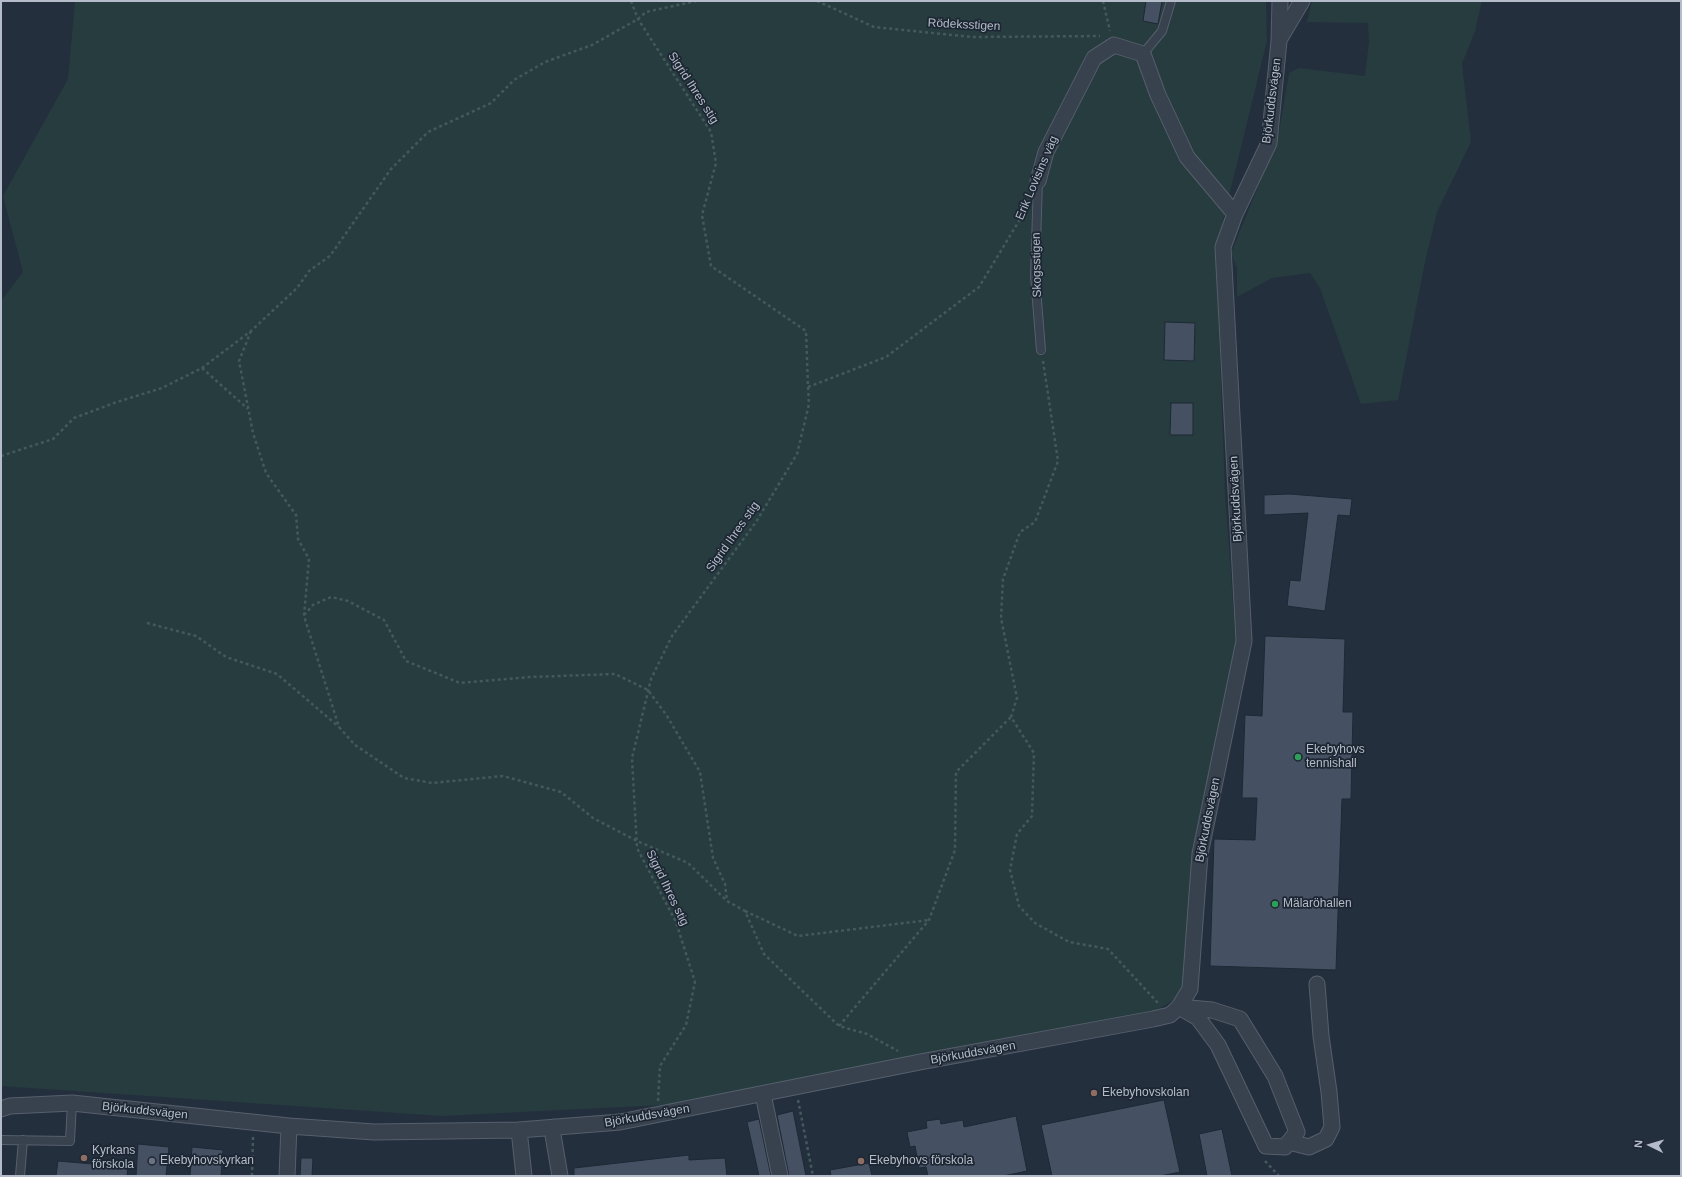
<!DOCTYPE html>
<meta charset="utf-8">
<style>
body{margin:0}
#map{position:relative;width:1682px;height:1177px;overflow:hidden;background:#242f3e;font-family:Arial,sans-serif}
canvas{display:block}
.frame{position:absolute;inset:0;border:2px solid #b4bcc9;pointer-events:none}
.north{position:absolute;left:1630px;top:1125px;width:40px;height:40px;-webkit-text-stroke:3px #1d2633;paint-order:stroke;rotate:275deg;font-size:11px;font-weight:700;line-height:16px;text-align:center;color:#b4bcc9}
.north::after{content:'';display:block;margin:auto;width:14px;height:18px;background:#b4bcc9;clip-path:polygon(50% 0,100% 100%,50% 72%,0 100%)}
</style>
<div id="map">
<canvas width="1682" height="1177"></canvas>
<div class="frame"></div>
<div class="north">N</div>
</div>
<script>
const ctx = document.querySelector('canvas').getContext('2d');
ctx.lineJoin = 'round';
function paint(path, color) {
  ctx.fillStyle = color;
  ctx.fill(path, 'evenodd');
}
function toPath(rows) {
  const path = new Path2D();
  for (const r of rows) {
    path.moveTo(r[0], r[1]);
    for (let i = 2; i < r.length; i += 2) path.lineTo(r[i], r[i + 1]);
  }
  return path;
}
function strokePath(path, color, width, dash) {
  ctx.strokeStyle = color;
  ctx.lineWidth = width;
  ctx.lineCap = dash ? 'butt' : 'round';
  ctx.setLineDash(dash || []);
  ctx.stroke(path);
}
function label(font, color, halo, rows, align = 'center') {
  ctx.font = font + ' Arial,sans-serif';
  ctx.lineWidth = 3.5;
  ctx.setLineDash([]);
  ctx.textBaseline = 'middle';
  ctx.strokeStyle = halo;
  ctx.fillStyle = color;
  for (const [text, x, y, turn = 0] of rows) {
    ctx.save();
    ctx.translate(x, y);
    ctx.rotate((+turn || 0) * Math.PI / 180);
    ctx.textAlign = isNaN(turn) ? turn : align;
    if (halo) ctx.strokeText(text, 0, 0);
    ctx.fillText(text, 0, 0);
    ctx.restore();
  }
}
const green = toPath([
 [75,1,1266,1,1267,41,1216,249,1225,493,1236,644,1191,868,1186,982,1174,1000,1153,1012,682,1104,442,1116,1,1086,1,301,23,272,3,196,68,79],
 [1312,1,1482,1,1475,31,1462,64,1471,142,1437,212,1425,262,1398,400,1361,404,1320,288,1310,273,1272,278,1237,297,1237,268,1231,253,1278,138,1289,73,1299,68,1365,76,1369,41,1368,23,1307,22]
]);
const building = toPath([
 [1146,1,1162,1,1158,24,1143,21,1146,1],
 [1165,322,1195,323,1194,361,1164,360,1165,322],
 [1171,403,1193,403,1193,435,1170,435,1171,403],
 [1289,494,1352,499,1350,516,1338,515,1325,611,1287,606,1290,580,1300,581,1308,513,1264,515,1264,495,1289,494],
 [1265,636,1345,639,1343,712,1353,712,1351,799,1342,799,1336,970,1210,966,1214,839,1255,840,1257,798,1242,798,1245,715,1262,716,1265,636],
 [1164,1100,1180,1172,1160,1176,1052,1176,1041,1125,1164,1100],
 [793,1111,806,1176,789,1176,777,1115,793,1111],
 [1016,1116,1027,1171,1003,1176,928,1176,926,1167,919,1168,915,1146,910,1147,907,1132,927,1128,926,1121,940,1119,941,1124,963,1120,964,1127,1016,1116],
 [759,1119,771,1176,759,1176,747,1122,759,1119],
 [1222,1129,1232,1176,1207,1176,1199,1134,1222,1129],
 [138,1144,169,1147,166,1176,136,1176,138,1144],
 [192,1147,223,1150,221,1176,190,1176,192,1147],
 [689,1155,689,1160,725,1158,727,1176,574,1176,574,1168,689,1155],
 [301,1158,313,1158,312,1176,300,1176,301,1158],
 [58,1161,128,1167,127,1176,56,1176,58,1161],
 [869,1163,872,1176,831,1176,830,1170,869,1163]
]);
const path = toPath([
 [631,1,638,19,711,132,716,163,702,215,711,266,806,331,808,387,809,404,797,454,756,522,672,636,651,679,632,758,637,848,676,922,695,982,686,1025,660,1066,658,1101],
 [817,1,874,27,972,37,1100,36],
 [1103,1,1110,31],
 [251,331,239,361,253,433,266,473,296,515,298,539,309,559,304,616,339,727,355,745,404,778,432,783,503,776,561,792,593,818,637,841,688,863,727,901,745,911,764,954,839,1026,867,1034,898,1051],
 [1043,361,1058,461,1035,522,1020,532,1003,579,1001,618,1017,698,1011,717,1034,753,1032,816,1017,834,1010,870,1019,906,1035,923,1069,942,1108,949,1158,1003],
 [202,368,248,409],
 [808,387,886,357,979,287,1025,211],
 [1,456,53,439,74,418,117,402,162,388,202,368,251,331,297,288,309,271,330,256,391,169,428,132,491,103,514,80,545,62,592,45,638,19,646,12,696,1],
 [304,615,313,605,331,597,348,601,384,620,406,661,460,683,530,677,615,674,648,690,667,716,700,772,713,858,725,884,727,901],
 [147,623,196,636,226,657,277,674,339,727],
 [745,911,798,936,929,920],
 [839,1026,929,920,955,850,956,772,1011,717],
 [798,1100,813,1176],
 [1265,1161,1279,1176],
 [252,1176,253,1137]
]);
const service = toPath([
 [1143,54,1162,31,1171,1],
 [1038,181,1035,276,1041,350],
 [1,1140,70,1141,72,1103],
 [20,1176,23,1140]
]);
const minor = toPath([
 [1279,40,1302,1],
 [1038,181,1046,152,1094,58,1114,45,1143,54,1158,95,1187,157,1235,214],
 [1179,1007,1212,1010,1240,1019,1275,1076,1297,1132,1285,1147,1266,1146,1218,1045,1198,1018,1179,1007],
 [763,1094,780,1176],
 [1,1109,10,1106,72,1103,289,1126,374,1132,519,1130,620,1122,920,1062,1153,1019,1170,1015,1179,1007,1190,989,1200,854,1244,641,1223,247,1235,214,1269,143,1279,41,1280,1],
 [554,1127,553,1135,560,1176],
 [519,1130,524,1176],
 [1289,1142,1309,1147,1326,1139,1332,1127,1329,1092,1321,1036,1317,984],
 [287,1176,289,1126]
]);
const markers = [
 [1298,757,4,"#2e9e5b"],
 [1275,904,4,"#2e9e5b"],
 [1094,1093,4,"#8d6e63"],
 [84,1158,4,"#8d6e63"],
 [152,1161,4,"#6b7280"],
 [861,1161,4,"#8d6e63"]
];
const streetNames = [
 ["Rödeksstigen",964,25,3],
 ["Sigrid Ihres stig",693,88,57],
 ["Björkuddsvägen",1272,101,-83],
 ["Erik Lovisins väg",1037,178,-67],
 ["Skogsstigen",1037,265,-91],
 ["Björkuddsvägen",1236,499,-93],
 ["Sigrid Ihres stig",733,537,-55],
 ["Björkuddsvägen",1208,820,-79],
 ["Sigrid Ihres stig",667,888,64],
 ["Björkuddsvägen",973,1053,-10],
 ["Björkuddsvägen",145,1111,6],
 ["Björkuddsvägen",647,1116,-10]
];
const poiNames = [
 ["Ekebyhovs",1306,750],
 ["tennishall",1306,764],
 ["Mälaröhallen",1283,904],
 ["Ekebyhovskolan",1102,1093],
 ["Kyrkans",92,1151],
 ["förskola",92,1165],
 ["Ekebyhovskyrkan",160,1161],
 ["Ekebyhovs förskola",869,1161]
];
paint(green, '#263c3f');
paint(building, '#455162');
strokePath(building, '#1f2835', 1);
strokePath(service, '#565f6c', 10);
strokePath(minor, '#565f6c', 17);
strokePath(path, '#44595c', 2.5, [3, 3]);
strokePath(service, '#38414e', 8);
strokePath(minor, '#38414e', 15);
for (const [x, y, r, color] of markers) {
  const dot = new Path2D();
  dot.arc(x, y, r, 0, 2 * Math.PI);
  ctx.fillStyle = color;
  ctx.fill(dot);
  strokePath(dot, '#1d2633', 1.5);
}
label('12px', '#b4bcc9', '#1d2633', streetNames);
label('12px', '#b4bcc9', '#1d2633', poiNames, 'left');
</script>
